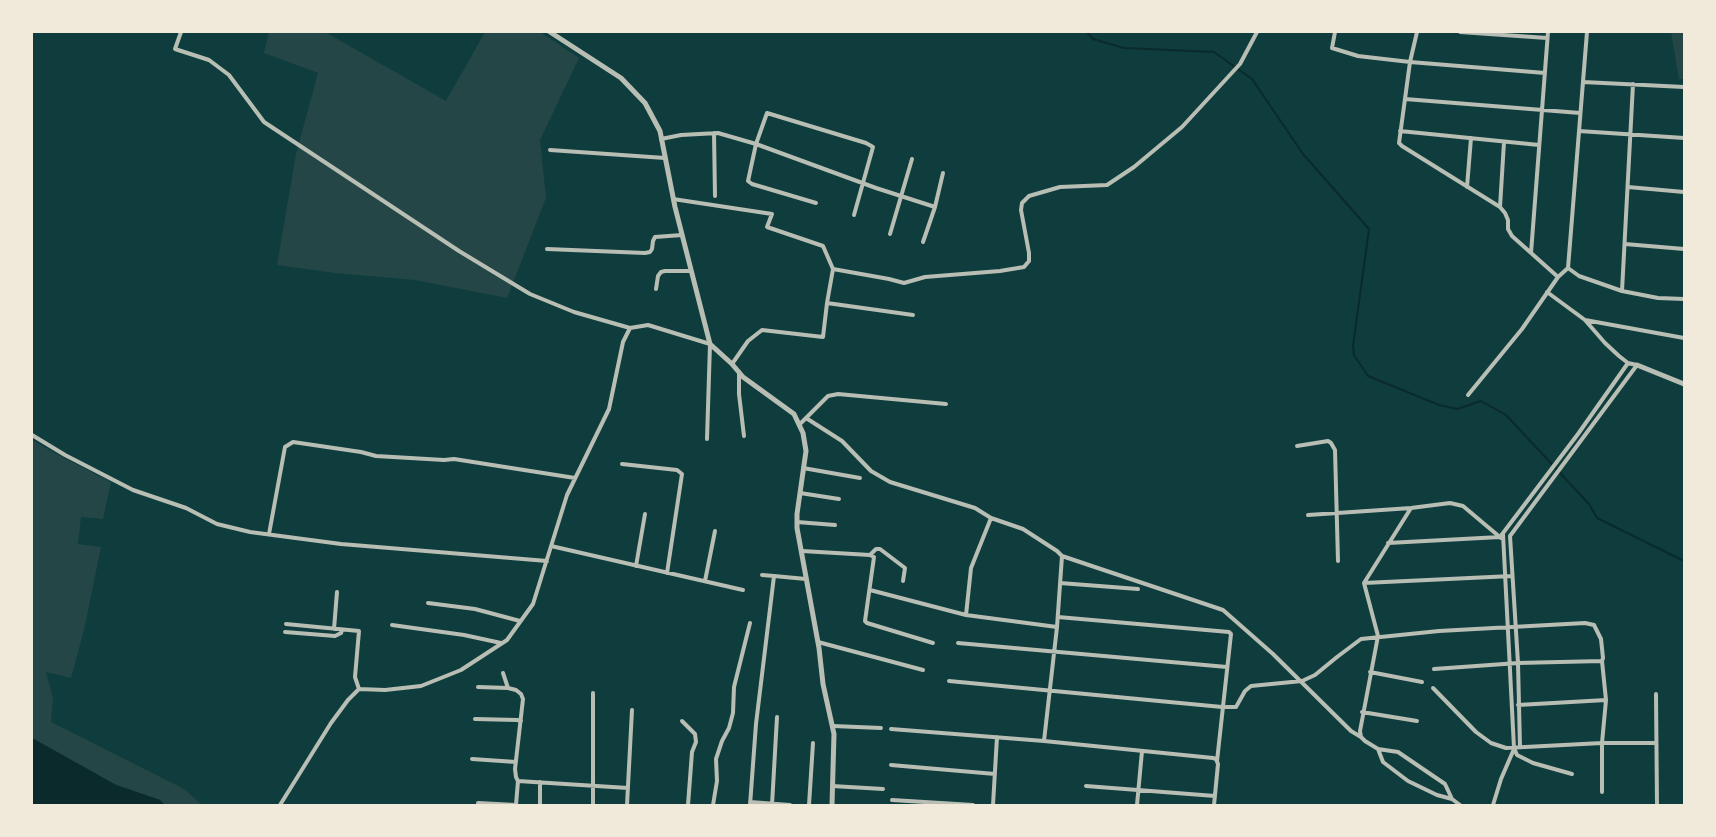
<!DOCTYPE html>
<style>
body{margin:0}
#map{position:relative;width:1716px;height:837px;overflow:hidden;background:#0f3d3e;font-family:Spectral,serif}
canvas{display:block}
.frame{position:absolute;inset:0;border:33px solid #f1e9da;pointer-events:none}
</style>
<div id="map">
<canvas width="1716" height="837"></canvas>
<div class="frame"></div>
</div>
<script>
const ctx = document.querySelector('canvas').getContext('2d');
ctx.lineJoin = 'round';
function paint(path, color) {
  ctx.fillStyle = color;
  ctx.fill(path, 'evenodd');
}
function toPath(rows) {
  const path = new Path2D();
  for (const r of rows) {
    path.moveTo(r[0], r[1]);
    for (let i = 2; i < r.length; i += 2) path.lineTo(r[i], r[i + 1]);
  }
  return path;
}
function strokePath(path, color, width, dash) {
  ctx.strokeStyle = color;
  ctx.lineWidth = width;
  ctx.lineCap = dash ? 'butt' : 'round';
  ctx.setLineDash(dash || []);
  ctx.stroke(path);
}
const green = toPath([
 [269,32,325,32,446,101,485,32,540,32,579,58,540,140,546,198,507,298,415,280,335,273,277,265,296,154,318,73,264,53],
 [1671,32,1684,32,1684,79,1679,79],
 [32,440,64,458,111,482,103,519,81,517,78,544,101,547,84,630,71,678,46,672,53,698,51,722,184,789,202,805,165,805,160,800,116,785,32,738]
]);
const water = toPath([
 [32,738,116,785,160,800,165,805,32,805]
]);
const stream = toPath([
 [1087,32,1093,39,1124,48,1214,52,1252,79,1303,154,1369,229,1353,346,1354,355,1368,376,1439,405,1457,409,1481,401,1506,415,1589,504,1597,518,1684,561]
]);
const minor = toPath([
 [181,32,175,49,209,60,229,75,264,122,459,251,530,294,574,312,630,328],
 [1335,32,1332,48,1358,56,1410,62,1545,73],
 [1417,32,1410,62,1399,143,1402,146,1500,207,1505,213,1508,220,1508,229,1512,236,1558,277],
 [1460,32,1547,38],
 [1583,82,1684,87],
 [1405,99,1580,113],
 [1400,131,1539,145],
 [1579,131,1684,138],
 [714,133,715,196],
 [661,139,681,135,718,133,756,144,876,188,935,207],
 [550,150,665,158],
 [1467,187,1471,138],
 [1628,187,1684,192],
 [673,199,772,214,767,227,823,246,833,269,827,303,913,315],
 [816,203,752,184,748,181,756,144,767,113,866,143,873,147,854,215],
 [1500,207,1504,142],
 [890,234,912,159],
 [923,242,935,207,943,173],
 [1625,244,1684,249],
 [547,249,645,253,650,252,652,249,653,241,655,237,682,235],
 [1531,253,1548,32],
 [1568,268,1579,276,1622,291,1658,298,1684,299],
 [833,269,889,279,904,283,925,277,1000,271,1024,267,1029,261,1029,253,1021,210,1022,203,1029,196,1060,187,1107,185,1134,167,1182,127,1240,64,1257,32],
 [656,289,658,276,661,272,665,271,691,271],
 [1622,291,1633,84],
 [1585,320,1684,338],
 [732,364,748,341,762,330,823,337,827,303],
 [739,372,739,394,744,436],
 [1468,395,1522,329,1558,277,1568,268,1587,32],
 [806,418,842,441,871,471,890,482,975,508,991,518,1023,529,1057,551,1062,556,1223,610,1273,654,1351,731,1361,737],
 [800,424,828,396,838,394,946,404],
 [32,435,65,455,133,490,186,508,217,524,250,532,341,544,547,561],
 [1297,446,1328,441,1331,443,1335,450,1338,561],
 [622,464,677,470,682,474,667,573],
 [803,468,860,478],
 [800,493,839,499],
 [1411,508,1364,583,1378,636,1360,731,1361,737,1365,741,1378,749,1398,752,1445,784,1452,799],
 [1308,515,1411,508,1450,503,1463,506,1501,538],
 [797,522,835,525],
 [269,534,285,447,293,442,361,452,376,456,444,460,454,459,575,478],
 [1503,534,1514,748,1517,755,1533,763,1572,774],
 [1388,543,1500,537,1578,434,1628,363],
 [551,546,743,590],
 [802,551,870,555,874,557,865,621,867,623,933,643],
 [870,555,876,549,880,549,905,568,903,581],
 [636,566,645,514],
 [762,575,774,576],
 [705,581,715,531],
 [1060,583,1138,589],
 [1364,583,1512,576],
 [870,590,966,615,1057,627],
 [428,603,475,609,520,621],
 [966,615,971,568,991,518],
 [1058,617,1229,632,1231,634,1217,761],
 [286,624,359,631,355,677,359,689],
 [392,625,464,635,501,643],
 [334,629,337,592],
 [285,632,335,636,341,633,342,630],
 [818,642,923,670],
 [958,643,1227,667],
 [1434,669,1518,663,1602,661],
 [1370,672,1422,682],
 [503,673,508,688],
 [949,681,1222,707,1236,707,1245,691,1251,686,1302,681,1315,675,1337,657,1361,639,1439,631,1585,623,1594,625,1601,639,1603,658,1602,661,1606,700,1602,743,1602,792],
 [478,687,508,688,516,690,521,694,523,699,515,769,516,777,518,781,628,788],
 [1433,688,1476,732,1491,743,1506,748,1602,743,1656,743],
 [1656,694,1657,805],
 [1518,705,1606,700],
 [1362,712,1417,721],
 [475,719,517,720,521,721],
 [682,721,695,734,696,742,692,752,688,805],
 [833,726,881,728],
 [891,729,1044,741,1213,758,1216,759,1218,764,1214,805],
 [1044,741,1057,627,1062,556],
 [1520,747,1518,663,1510,536,1637,365,1628,363,1619,356,1605,343,1585,320,1547,292],
 [1378,749,1383,762,1408,781,1437,795,1452,799,1460,805],
 [472,759,516,762],
 [891,765,995,774],
 [832,786,883,789],
 [1086,786,1215,796],
 [892,800,973,805],
 [750,802,790,805],
 [478,803,516,805],
 [280,805,331,723,348,700,359,689,385,690,421,686,461,670,507,640,533,604,567,495,609,409,623,342,630,328,648,325,710,344,707,439],
 [516,805,518,781],
 [540,805,540,782],
 [593,805,593,693],
 [627,805,632,710],
 [713,805,717,781,716,759,722,741,729,728,733,713,734,687,750,623],
 [750,805,756,724,774,576,806,579],
 [772,805,777,717],
 [809,805,813,743],
 [993,805,997,737],
 [1137,805,1142,751],
 [1493,805,1501,779,1514,749]
]);
const tertiary = toPath([
 [550,32,621,78,645,103,660,131,675,207,710,344,732,364,743,377,794,414,803,433,806,451,797,514,797,528,819,648,823,684,834,734,832,805],
 [1637,365,1684,384]
]);
paint(green, '#244646');
paint(water, '#0a2a2b');
strokePath(stream, '#0a2a2b', 2);
strokePath(minor, '#b8beb3', 4);
strokePath(tertiary, '#b8beb3', 5);
</script>
